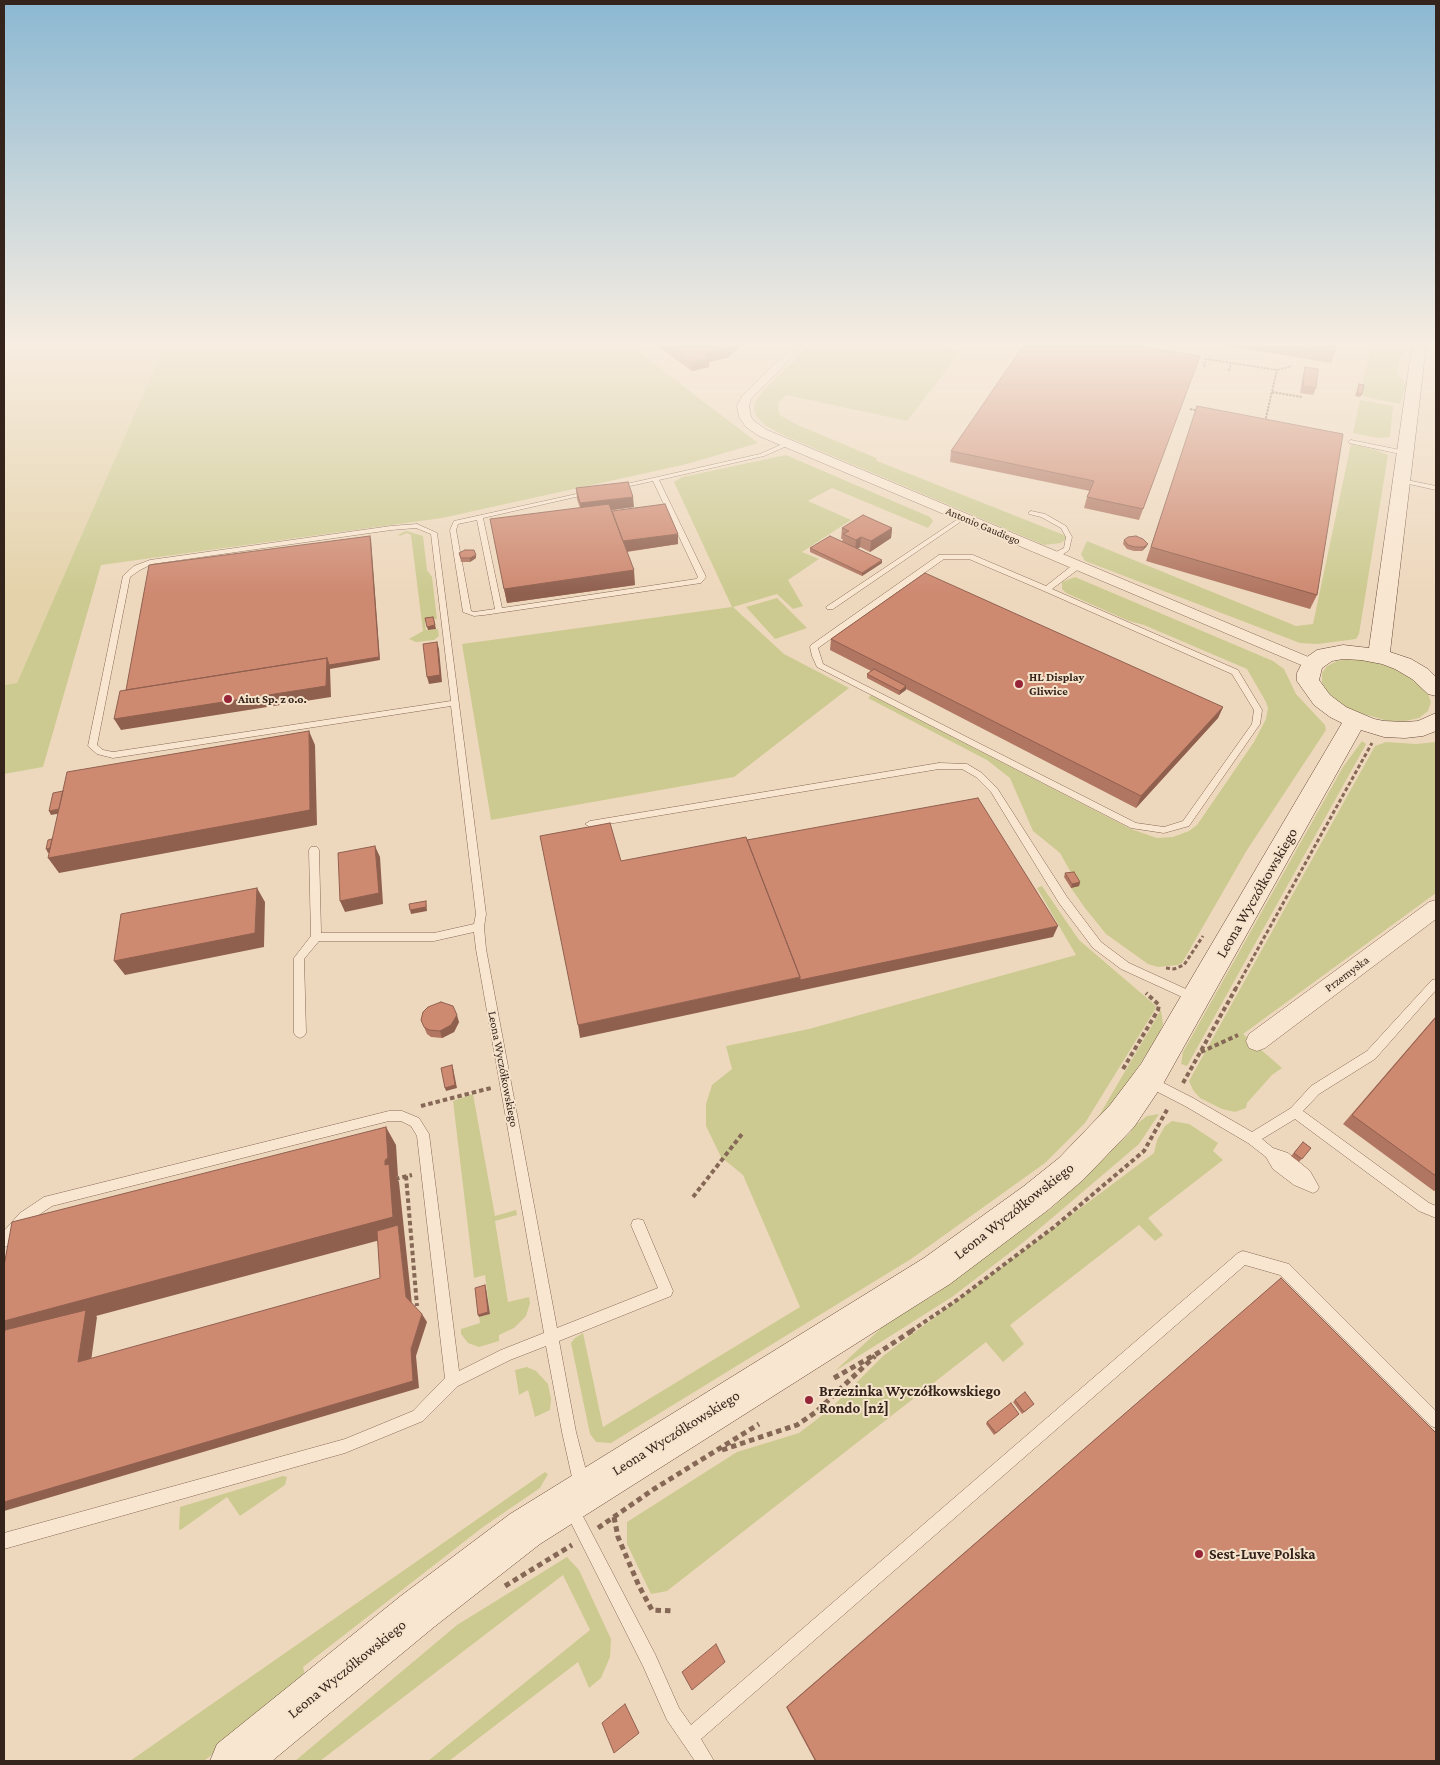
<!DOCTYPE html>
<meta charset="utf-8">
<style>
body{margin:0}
#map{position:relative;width:1440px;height:1765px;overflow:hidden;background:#eed8bd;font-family:"Crimson Pro",serif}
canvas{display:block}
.frame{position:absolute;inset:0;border:5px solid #35241b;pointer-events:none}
</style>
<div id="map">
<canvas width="1440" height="1765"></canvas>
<div class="frame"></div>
</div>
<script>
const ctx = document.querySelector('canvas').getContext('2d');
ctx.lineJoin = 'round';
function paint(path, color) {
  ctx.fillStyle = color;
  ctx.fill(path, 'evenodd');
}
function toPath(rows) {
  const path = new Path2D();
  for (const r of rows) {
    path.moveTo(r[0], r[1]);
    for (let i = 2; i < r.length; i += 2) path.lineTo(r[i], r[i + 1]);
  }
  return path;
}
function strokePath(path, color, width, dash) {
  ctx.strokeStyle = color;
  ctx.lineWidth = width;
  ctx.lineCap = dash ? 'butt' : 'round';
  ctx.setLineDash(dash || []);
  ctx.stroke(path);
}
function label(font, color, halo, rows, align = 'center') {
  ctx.font = font + ' "Crimson Pro",serif';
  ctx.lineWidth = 4;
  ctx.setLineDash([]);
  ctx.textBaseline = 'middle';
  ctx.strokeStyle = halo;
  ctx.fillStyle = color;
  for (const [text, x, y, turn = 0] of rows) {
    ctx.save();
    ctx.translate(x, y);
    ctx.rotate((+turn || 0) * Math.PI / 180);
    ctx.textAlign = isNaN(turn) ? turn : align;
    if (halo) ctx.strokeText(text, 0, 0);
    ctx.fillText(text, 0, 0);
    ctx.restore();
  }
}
const farmland = toPath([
 [20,346,156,346,163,349,17,683,4,685,4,350]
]);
const green = toPath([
 [156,346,642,346,637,351,758,443,687,464,442,518,101,565,43,767,4,774,4,685,17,683,163,349],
 [809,346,938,346,961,351,907,421,786,395,779,402,778,408,780,415,798,425,876,458,877,461,1069,537,1061,543,1044,545,785,436,766,426,756,416,754,409,755,402,764,390],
 [1371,346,1408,346,1399,360,1397,373,1406,385,1400,404,1360,396],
 [1360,400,1393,406,1390,437,1379,438,1353,433],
 [1351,444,1376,450,1388,455,1359,634,1356,639,1318,644,1300,643,1085,561,1081,554,1087,541,1296,626,1313,624],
 [786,455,930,517,933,521,928,528,832,488,808,501,851,520,802,552,819,559,788,580,803,606,793,609,777,594,733,607,784,654,849,688,734,777,491,820,462,644,732,607,674,482,682,477],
 [406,531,423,536,427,570,432,577,437,619,425,622,426,630,438,629,439,636,434,640,416,642,409,639,423,631,411,535,407,533,400,536,398,535],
 [1075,577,1273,661,1284,669,1296,694,1325,725,1326,730,1247,850,1182,963,1178,965,1158,967,1148,964,1106,934,1085,908,1071,888,1078,885,1060,853,1033,831,1010,778,987,760,868,698,871,695,1131,829,1157,838,1173,837,1189,831,1197,825,1254,742,1266,719,1268,708,1266,702,1247,669,1144,625,1129,621,1066,593,1062,589,1062,582],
 [777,598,807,628,775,639,746,607],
 [1351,659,1368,660,1403,671,1427,691,1431,702,1428,711,1419,718,1405,721,1388,721,1353,711,1338,702,1328,692,1322,683,1322,673,1327,666,1337,661],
 [1362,741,1366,744,1364,748,1187,1066,1181,1064,1183,1052,1343,767],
 [1386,742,1416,744,1436,742,1436,893,1243,1034,1282,1068,1272,1075,1247,1103,1246,1108,1235,1112,1222,1109,1200,1098,1193,1090,1189,1081,1375,746],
 [1042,886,1079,940,1155,1005,1156,1008,1085,1123,1045,1163,911,1259,611,1443,596,1442,590,1434,571,1343,575,1338,583,1333,603,1427,800,1307,743,1175,721,1157,706,1126,706,1104,712,1085,732,1069,726,1046,809,1029,1076,955,1037,888],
 [1161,1010,1163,1024,1159,1034,1128,1083,1093,1126],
 [473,1094,495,1216,516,1210,517,1215,495,1221,508,1302,529,1297,530,1303,526,1316,514,1328,499,1335,499,1341,479,1347,468,1343,461,1334,461,1329,480,1323,479,1317,490,1314,485,1275,474,1278,453,1101],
 [1159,1114,1139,1144,1025,1241,952,1297,835,1371,890,1320,934,1295,1053,1207,1131,1132,1130,1129,1147,1116],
 [1172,1121,1189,1124,1218,1143,1213,1151,1223,1160,1148,1218,1163,1235,1155,1241,1139,1225,1010,1325,1024,1344,1003,1362,986,1342,667,1591,651,1594,627,1544,627,1522,737,1452,799,1433,829,1410,883,1356,1154,1153,1157,1140,1165,1126],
 [527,1367,536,1371,548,1384,551,1399,550,1410,535,1417,528,1390,519,1395,515,1370],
 [545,1472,548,1474,540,1488,483,1527,303,1667,306,1679,204,1761,130,1761],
 [283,1476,287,1477,285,1485,240,1516,227,1497,182,1529,179,1530,180,1507],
 [567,1557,579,1570,611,1639,610,1657,601,1678,589,1688,578,1662,449,1761,428,1761,590,1630,563,1575,320,1761,295,1761,457,1625]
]);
const pathFar3 = toPath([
 [1204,367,1206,359,1277,370,1292,366],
 [1229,371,1231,363],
 [1272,392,1302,397],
 [1190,409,1200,411],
 [1265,422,1277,370]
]);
const pathFar2 = toPath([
 [1166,968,1174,969,1184,965,1203,936],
 [1235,990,1372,743]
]);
const pathFar1 = toPath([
 [1201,1052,1238,1035],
 [1123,1069,1158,1010,1159,1005,1146,993],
 [1183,1083,1236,988],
 [421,1106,491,1088],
 [406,1176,417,1306],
 [395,1179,412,1175],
 [693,1197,742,1134],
 [911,1331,957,1300,1054,1227,1144,1151,1168,1108]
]);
const path = toPath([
 [834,1378,878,1353,913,1330],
 [722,1450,797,1425,816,1412,875,1356],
 [614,1517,618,1537,639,1586,652,1610,674,1611],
 [598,1528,654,1489,759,1424],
 [505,1586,572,1545]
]);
const lane = toPath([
 [1351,440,1405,451,1408,453,1405,455,1349,443,1349,441,1351,440],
 [787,442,789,443,789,445,764,456,659,480,706,577,701,583,484,615,474,616,463,612,450,530,454,521,590,491,593,493,483,518,502,608,696,579,698,577,653,481,616,489,613,487,760,454,787,442],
 [477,520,495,609,474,612,471,611,456,530,458,524,477,520],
 [1402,479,1436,486,1436,490,1400,482,1400,480,1402,479],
 [1031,511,1045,514,1066,526,1072,537,1069,550,1058,558,1052,558,1052,554,1064,548,1066,537,1061,528,1041,517,1029,514,1028,513,1031,511],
 [961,517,966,518,833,609,827,609,826,607,961,517],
 [417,524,437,533,486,914,484,927,486,949,557,1328,658,1288,631,1225,633,1220,638,1219,643,1220,673,1291,671,1296,559,1341,576,1432,590,1486,587,1491,582,1494,577,1491,574,1486,562,1432,546,1346,510,1360,458,1386,423,1421,345,1453,4,1549,4,1533,345,1439,413,1411,445,1378,417,1136,411,1126,401,1121,389,1121,52,1206,30,1221,9,1246,4,1247,4,1231,20,1213,44,1197,389,1111,402,1111,419,1118,429,1134,459,1371,501,1350,544,1333,476,949,474,932,434,941,319,941,304,959,306,1033,304,1036,300,1038,296,1036,294,1033,294,958,311,936,309,850,311,847,317,847,319,850,321,933,434,933,474,924,476,914,451,706,113,758,97,754,88,746,123,576,134,566,150,560,391,526,417,524],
 [416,528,431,534,451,701,113,752,103,750,97,745,130,577,140,570,152,564,391,530,416,528],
 [939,555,973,555,1046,586,1074,564,1080,564,1080,568,1052,589,1238,670,1262,710,1260,724,1189,826,1164,833,1131,828,817,667,812,656,810,647,811,645,939,555],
 [944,559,969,559,1044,591,1232,674,1254,710,1252,724,1183,821,1164,827,1136,823,823,664,818,648,944,559],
 [939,763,967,764,982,773,997,788,1067,897,1101,942,1129,963,1199,995,1201,998,1199,1001,1195,1003,1191,1001,1121,969,1093,948,1059,903,991,792,976,777,962,769,939,769,590,827,585,824,590,821,939,763],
 [1436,979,1436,990,1375,1059,1319,1094,1303,1111,1429,1203,1436,1206,1436,1218,1419,1211,1295,1119,1262,1139,1273,1148,1288,1153,1310,1171,1319,1187,1317,1191,1313,1193,1294,1185,1273,1169,1266,1157,1248,1143,1185,1106,1146,1086,1144,1082,1146,1078,1150,1077,1154,1078,1193,1098,1252,1132,1291,1108,1311,1086,1367,1051,1432,980,1436,979],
 [1243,1251,1289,1264,1436,1411,1436,1428,1431,1426,1280,1275,1245,1265,701,1739,714,1761,695,1761,667,1720,643,1666,566,1513,563,1508,566,1503,571,1500,576,1503,655,1654,679,1708,691,1725,1238,1253,1243,1251]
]);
const street = toPath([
 [792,346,803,346,751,399,749,406,751,417,754,421,767,430,1318,661,1320,664,1318,667,1306,667,759,436,746,427,739,417,737,406,742,396,792,346],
 [1436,900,1436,919,1265,1048,1257,1051,1249,1048,1246,1041,1249,1034,1429,902,1436,900]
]);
const secondary = toPath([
 [1412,346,1426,346,1390,652,1411,659,1428,669,1436,677,1436,696,1428,694,1412,679,1395,669,1382,664,1361,660,1343,659,1332,661,1322,668,1319,680,1330,695,1346,707,1374,719,1384,721,1405,722,1418,721,1436,713,1436,731,1423,736,1405,738,1384,737,1361,730,1163,1084,1134,1127,1083,1180,1048,1210,950,1284,540,1544,434,1627,272,1761,210,1761,217,1744,402,1595,510,1514,924,1258,1024,1186,1059,1158,1110,1105,1141,1064,1342,723,1330,717,1314,705,1297,681,1297,673,1304,659,1317,650,1343,645,1369,648,1412,346]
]);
const wall = toPath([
 [657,346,740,346,727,358,709,362,709,367,692,371],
 [1227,346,1336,346,1335,353,1331,363],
 [1200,356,1139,520,1084,508,1087,497,1090,491,950,462,951,451],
 [1305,367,1316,388,1313,395,1300,393,1303,374],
 [1359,384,1362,394,1360,397,1355,396],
 [1193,419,1317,595,1310,609,1146,561],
 [576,488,634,507,612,510,612,511,678,534,678,544,627,552,635,585,507,603,490,519,580,508,577,499],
 [842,528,892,528,891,538,870,552,860,547,858,549,882,563,862,576,810,552,810,548,842,541,843,539,841,539],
 [1124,540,1148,544,1146,547,1142,551,1134,551,1127,549,1123,544],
 [459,553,476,555,476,558,470,562,461,562],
 [831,639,1223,707,1218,718,1136,808,906,689,899,695,867,678,867,674,871,671,830,650],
 [1065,873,1080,882,1079,886,1071,888,1064,877],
 [1436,1016,1436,1190,1434,1191,1343,1124],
 [421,1020,459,1022,454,1032,442,1038,431,1037,427,1034],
 [1303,1142,1311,1148,1299,1162,1291,1156],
 [1281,1278,1436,1761,815,1761,786,1707],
 [1015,1400,1034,1404,1022,1414,1013,1402],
 [1019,1414,994,1435,986,1424,987,1422]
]);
const shadedWall = toPath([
 [730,346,740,346,727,358,709,362,709,367,692,371,692,362,704,354],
 [633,497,634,507,582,514,580,503],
 [892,528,891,538,870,552,871,541],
 [678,534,678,544,623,552,622,541],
 [370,536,371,539,380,660,330,669,331,697,121,730,114,719],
 [861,537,860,547,855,551,856,540],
 [1148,544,1146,547,1142,551,1144,547],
 [476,555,476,558,470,562,470,558],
 [882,560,882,563,862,576,862,573],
 [634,570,635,585,507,603,504,589],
 [434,620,436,629,428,630,427,627],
 [437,642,439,649,442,682,429,684,427,677],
 [906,686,906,690,899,695,900,691],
 [1223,707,1218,718,1136,808,1141,796],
 [309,731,315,745,317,825,59,873,48,858],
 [65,808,68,812,51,815,49,811],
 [59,838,60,851,48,853,46,849],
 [375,846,380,857,383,904,345,912,340,901],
 [1080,882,1079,886,1071,888,1072,884],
 [257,888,265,902,264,947,125,975,114,961],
 [426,901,427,911,411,914,410,910],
 [1058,926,1053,937,799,991,580,1038,578,1025,800,977],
 [457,1015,459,1022,454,1032,442,1038,440,1031],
 [452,1065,453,1068,457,1088,446,1091,445,1088],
 [386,1127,396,1145,398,1176,396,1177,399,1182,412,1305,406,1297,399,1235,96,1316,97,1317,90,1369,17,1338,4,1330,4,1321,385,1165],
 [485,1285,486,1288,490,1314,479,1317,478,1315],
 [422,1314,427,1322,416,1356,419,1388,4,1511,4,1502,411,1349]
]);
const building = toPath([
 [670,346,730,346,727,348,704,354,709,358,692,362,670,346],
 [1023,346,1137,346,1200,356,1143,509,1087,497,1094,481,951,451,1023,346],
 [1289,346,1336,346,1335,353,1289,346],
 [1305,367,1318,369,1316,388,1303,386,1305,367],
 [1359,384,1364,385,1362,394,1357,393,1359,384],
 [1197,406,1343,434,1317,595,1151,547,1197,406],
 [628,482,633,497,580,503,576,488,628,482],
 [609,504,634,570,504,589,490,519,609,504],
 [665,504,678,534,623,541,612,511,665,504],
 [863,515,892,528,871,541,861,537,856,540,843,534,849,531,842,528,863,515],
 [370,536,379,657,329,665,327,658,126,690,149,565,370,536],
 [830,536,882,560,862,573,810,548,830,536],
 [1136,536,1143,539,1148,544,1144,547,1135,547,1128,545,1124,540,1128,537,1136,536],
 [465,550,474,550,476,555,470,558,461,558,459,553,465,550],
 [925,573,1223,707,1141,796,831,639,925,573],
 [433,617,435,625,427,627,425,618,433,617],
 [437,642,440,675,427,677,423,644,437,642],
 [327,658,326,686,114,719,120,691,327,658],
 [874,669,906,686,900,691,867,674,874,669],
 [309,731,310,810,48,858,67,772,309,731],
 [63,791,59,809,49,811,53,793,63,791],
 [978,798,1058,926,800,980,800,977,747,840,978,798],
 [610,823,621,861,746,837,800,977,578,1025,540,836,610,823],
 [52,839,50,848,46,849,48,840,52,839],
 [375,846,379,893,340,901,338,853,375,846],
 [1074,872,1080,882,1072,884,1065,873,1074,872],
 [257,888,255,933,114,961,121,914,257,888],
 [426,901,426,907,410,910,409,904,426,901],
 [441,1002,453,1006,457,1015,451,1025,440,1031,429,1030,424,1027,421,1020,423,1012,428,1007,441,1002],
 [1436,1017,1436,1176,1352,1115,1436,1017],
 [452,1065,455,1085,445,1088,441,1068,452,1065],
 [386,1127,388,1158,385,1160,385,1165,389,1164,393,1217,4,1321,4,1266,12,1222,386,1127],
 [1303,1142,1311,1148,1302,1159,1294,1153,1303,1142],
 [398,1225,406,1297,422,1314,411,1349,413,1381,4,1502,4,1335,5,1330,86,1310,78,1362,380,1278,377,1231,398,1225],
 [1281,1278,1436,1433,1436,1761,816,1761,787,1707,1281,1278],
 [485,1285,488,1312,478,1315,475,1288,485,1285],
 [1025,1392,1034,1404,1024,1412,1015,1400,1025,1392],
 [1011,1403,1019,1414,996,1433,987,1422,1011,1403],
 [716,1644,725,1662,692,1690,682,1672,716,1644],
 [625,1704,639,1733,614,1753,602,1723,625,1704]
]);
const markers = [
 [1019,684,5,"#962537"],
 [228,699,5,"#962537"],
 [809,1400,5,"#962537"],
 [1199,1554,5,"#962537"]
];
const farStreetnames = [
 ["Antonio Gaudiego",983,526,23]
];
const poiNames = [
 ["HL Display",1029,677],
 ["Gliwice",1029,691],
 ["Aiut Sp. z o.o.",238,699]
];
const streetNames = [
 ["Przemyska",1347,974,-37],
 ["Leona Wyczółkowskiego",503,1069,79]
];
const nearStreetnames = [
 ["Leona Wyczółkowskiego",1257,893,-60],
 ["Leona Wyczółkowskiego",1014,1211,-38],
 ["Leona Wyczółkowskiego",676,1433,-32],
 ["Leona Wyczółkowskiego",347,1669,-39]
];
const nearPoinames = [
 ["Brzezinka Wyczółkowskiego",819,1391],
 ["Rondo [nż]",819,1408],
 ["Sest-Luve Polska",1209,1554]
];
paint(farmland, '#e4d2aa');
paint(green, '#ccca91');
strokePath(lane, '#866856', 1);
strokePath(street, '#866856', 1);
strokePath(secondary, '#684939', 1);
strokePath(pathFar3, '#866856', 2, [2.5, 1]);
strokePath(pathFar2, '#866856', 3, [4, 2.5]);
strokePath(pathFar1, '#866856', 4, [4.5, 3]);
strokePath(path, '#866856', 5, [5.5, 4]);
paint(lane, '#f9e6d0');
paint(street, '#f9e6d0');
paint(secondary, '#f9e6d0');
paint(wall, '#b17661');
paint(shadedWall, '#90604f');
paint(building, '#ce8971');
strokePath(building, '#90604f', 1);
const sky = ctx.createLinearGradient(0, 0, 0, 593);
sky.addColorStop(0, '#8bb8d2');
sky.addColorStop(0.58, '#f7ede1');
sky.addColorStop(1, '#f7ede100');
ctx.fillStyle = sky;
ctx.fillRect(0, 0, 1440, 593);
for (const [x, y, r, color] of markers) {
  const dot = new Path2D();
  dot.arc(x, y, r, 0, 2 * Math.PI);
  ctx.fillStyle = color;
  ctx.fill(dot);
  strokePath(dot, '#f6e3cc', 2);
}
label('11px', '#35241b', '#f6e3cc', farStreetnames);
label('bold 12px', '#35241b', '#f6e3cc', poiNames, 'left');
label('12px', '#35241b', '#f6e3cc', streetNames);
label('15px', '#35241b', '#f6e3cc', nearStreetnames);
label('bold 15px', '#35241b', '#f6e3cc', nearPoinames, 'left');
</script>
